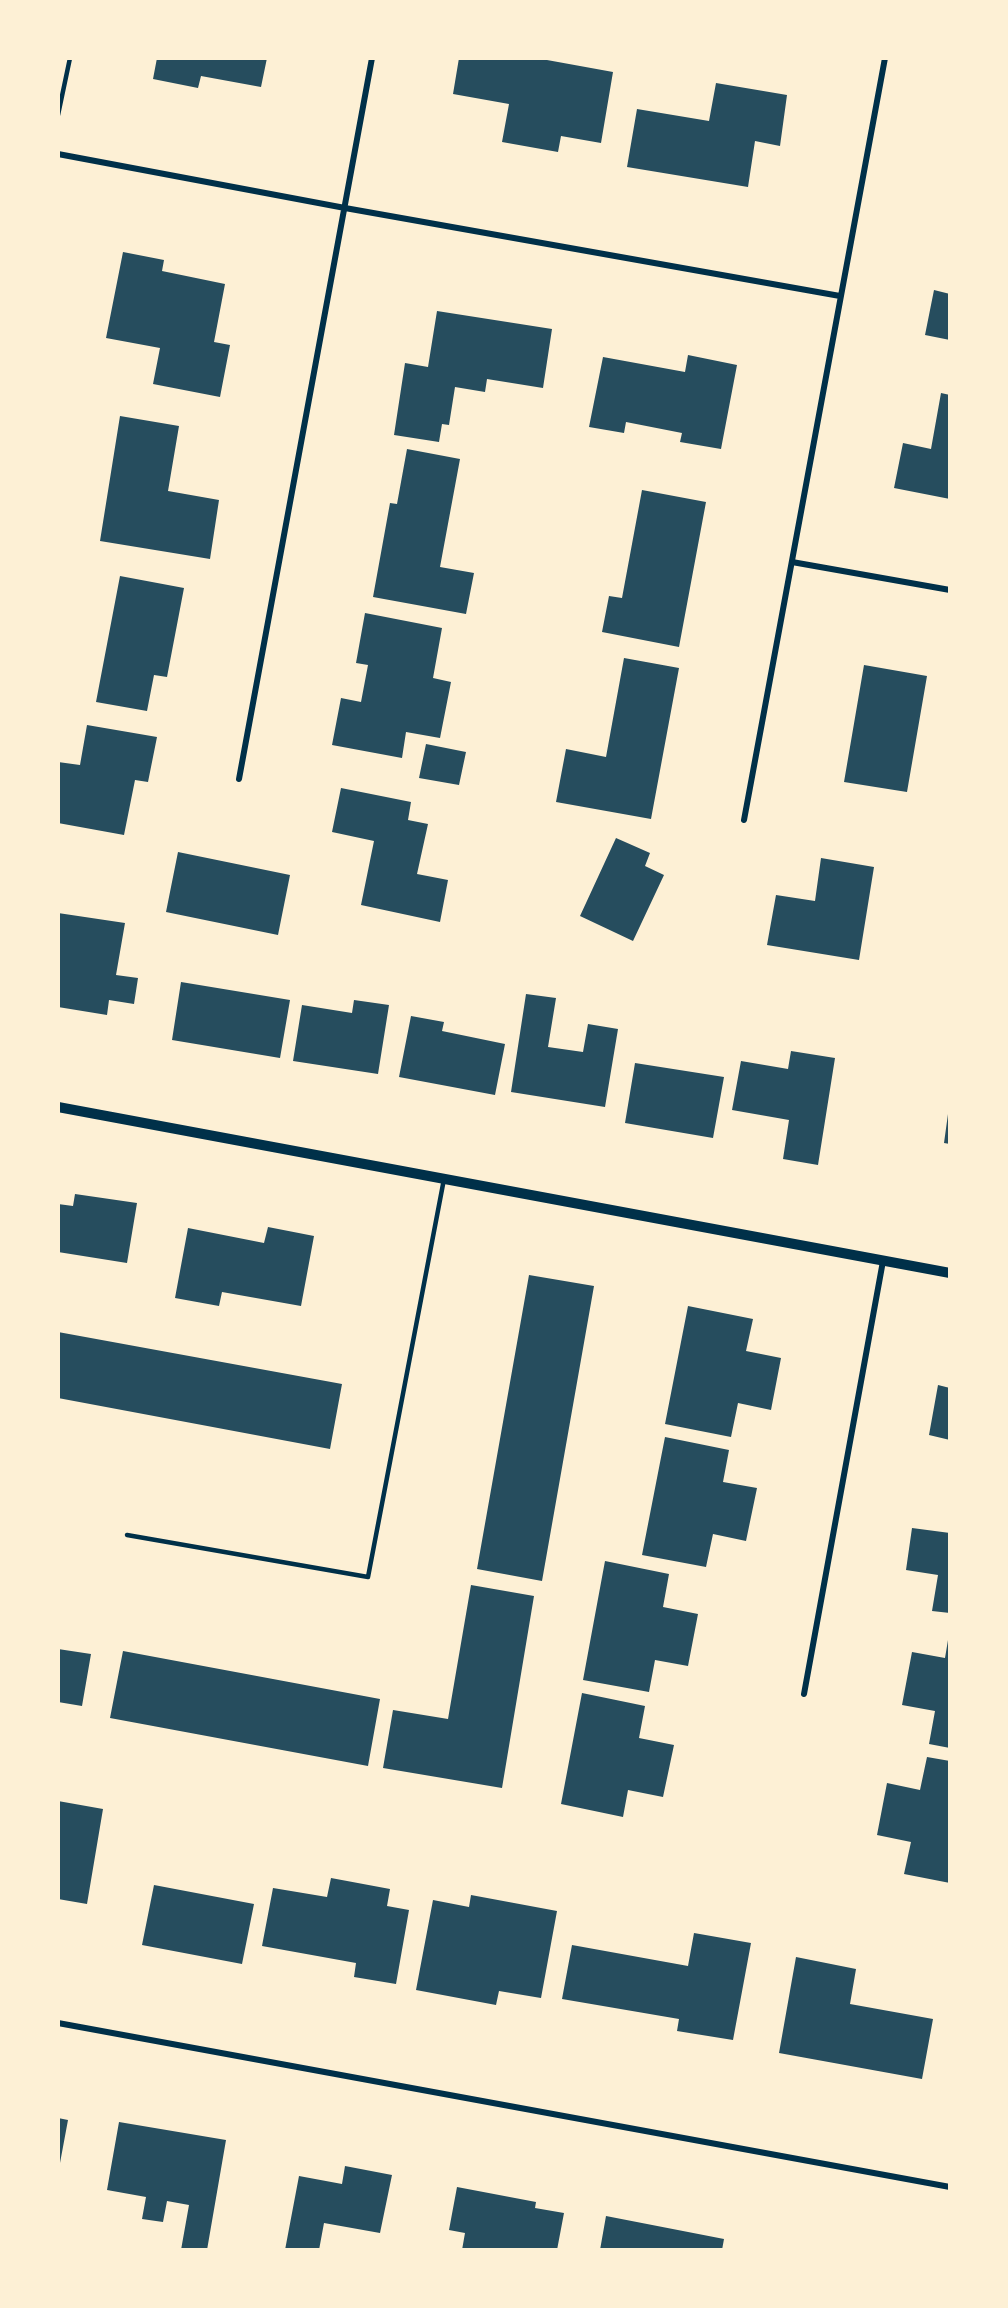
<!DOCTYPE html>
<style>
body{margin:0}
#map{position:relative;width:1008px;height:2308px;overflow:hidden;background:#fdf0d5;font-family:Roboto,sans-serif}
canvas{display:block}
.frame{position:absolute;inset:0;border:60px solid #fdf0d5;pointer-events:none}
</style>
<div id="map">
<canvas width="1008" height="2308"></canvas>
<div class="frame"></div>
</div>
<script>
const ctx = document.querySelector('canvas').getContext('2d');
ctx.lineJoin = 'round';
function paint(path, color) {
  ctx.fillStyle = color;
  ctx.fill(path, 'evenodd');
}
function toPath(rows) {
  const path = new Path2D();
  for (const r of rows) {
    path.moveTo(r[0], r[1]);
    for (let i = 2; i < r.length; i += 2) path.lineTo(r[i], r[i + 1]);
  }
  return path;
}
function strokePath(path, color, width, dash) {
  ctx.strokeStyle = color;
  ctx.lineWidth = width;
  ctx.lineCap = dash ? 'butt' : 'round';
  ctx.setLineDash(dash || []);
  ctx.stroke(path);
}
const building = toPath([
 [157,58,267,58,261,87,201,76,198,88,153,79],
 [459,58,536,58,613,72,601,143,561,136,558,152,502,142,509,104,453,94],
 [716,83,787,95,780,146,755,141,748,187,627,167,637,109,709,121],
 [123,252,164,260,162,271,225,284,214,342,230,345,220,397,153,384,160,348,106,338],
 [934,290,950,294,950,340,925,335],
 [437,311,552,329,543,388,487,379,485,392,455,387,449,425,442,424,439,442,394,435,405,363,428,367],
 [688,355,737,365,721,449,680,442,682,433,626,422,624,433,589,427,603,357,685,372],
 [941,393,950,395,950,499,894,488,903,443,931,449],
 [120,416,179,426,168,491,219,500,210,559,100,541],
 [407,449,460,459,440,567,474,573,466,614,373,597,390,503,397,504],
 [642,490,706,502,679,647,602,632,609,596,622,598],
 [120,576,184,588,167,677,154,675,147,711,96,702],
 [365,613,442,628,433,678,451,682,440,738,406,732,402,758,332,745,341,698,361,702,368,665,356,663],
 [624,658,679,668,651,819,556,802,566,749,606,757],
 [864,665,927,676,907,792,844,782],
 [87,725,157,737,148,782,135,780,124,835,58,823,58,762,80,765],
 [426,744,466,752,459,785,419,778],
 [341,788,411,802,408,820,428,824,417,874,448,880,440,922,361,905,374,841,332,832],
 [616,838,650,853,645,866,664,875,633,941,580,916],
 [178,852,290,875,278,935,166,912],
 [821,858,874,867,859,960,767,945,776,895,815,901],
 [58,913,125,923,116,975,138,978,134,1004,109,1000,107,1015,58,1007],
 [181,982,290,1000,280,1058,172,1040],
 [526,994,556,998,548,1047,583,1052,588,1024,618,1029,605,1107,511,1092],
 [354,1000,389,1005,378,1074,293,1061,302,1005,352,1013],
 [411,1016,444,1022,442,1031,505,1044,495,1095,399,1077],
 [791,1051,835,1058,818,1165,783,1159,789,1120,732,1110,741,1061,788,1069],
 [635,1063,724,1077,713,1138,625,1123],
 [948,1114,950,1115,950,1144,944,1143],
 [75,1194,137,1203,127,1263,58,1252,58,1204,73,1206],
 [268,1227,314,1236,301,1306,222,1292,219,1306,175,1298,188,1228,264,1243],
 [529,1275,594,1286,542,1581,477,1569],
 [688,1306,753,1319,746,1351,781,1358,771,1410,738,1403,731,1437,665,1424],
 [58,1332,342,1384,330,1449,58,1398],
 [938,1385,950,1388,950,1440,929,1435],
 [665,1437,729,1450,723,1482,757,1488,746,1541,713,1534,706,1567,642,1555],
 [912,1528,950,1533,950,1613,932,1611,938,1575,906,1570],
 [605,1561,669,1574,663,1607,698,1614,688,1666,655,1660,649,1692,583,1680],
 [471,1585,534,1596,502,1788,383,1768,393,1710,448,1719],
 [948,1640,950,1640,950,1748,929,1744,935,1711,902,1705,912,1652,945,1658],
 [58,1649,91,1654,82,1706,58,1702],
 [123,1651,380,1699,368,1766,110,1718],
 [582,1693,645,1706,639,1738,674,1745,663,1797,628,1790,623,1817,561,1804],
 [927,1757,950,1761,950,1883,904,1874,911,1842,877,1835,887,1783,920,1790],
 [58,1801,103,1809,87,1904,58,1899],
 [331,1878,390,1889,387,1906,409,1910,396,1984,354,1977,356,1963,262,1946,273,1888,327,1897],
 [154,1885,254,1904,242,1964,142,1945],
 [471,1895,557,1911,541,1998,499,1991,496,2005,416,1990,433,1900,469,1907],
 [694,1933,751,1943,733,2040,677,2031,679,2019,562,1999,572,1945,688,1966],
 [796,1957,856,1969,850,2004,933,2019,922,2079,779,2053],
 [58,2118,68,2120,60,2163,58,2163],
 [119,2122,226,2140,207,2250,181,2250,189,2205,167,2201,163,2222,142,2219,146,2197,107,2190],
 [345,2166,392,2175,380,2233,324,2223,319,2250,285,2250,299,2176,342,2184],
 [457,2187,536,2202,535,2208,564,2213,557,2250,462,2250,465,2233,449,2230],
 [606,2216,724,2239,722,2250,600,2250]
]);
const service = toPath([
 [58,115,70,58],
 [127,1535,368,1577,444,1179]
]);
const minor = toPath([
 [58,154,345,208,840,296],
 [792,562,950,590],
 [239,779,372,58],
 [744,820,885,58],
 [804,1694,883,1261],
 [58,2023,950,2187]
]);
const tertiary = toPath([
 [58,1107,950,1273]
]);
paint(building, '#264d5e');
strokePath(service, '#003049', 4.5);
strokePath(minor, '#003049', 6);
strokePath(tertiary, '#003049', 10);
</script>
